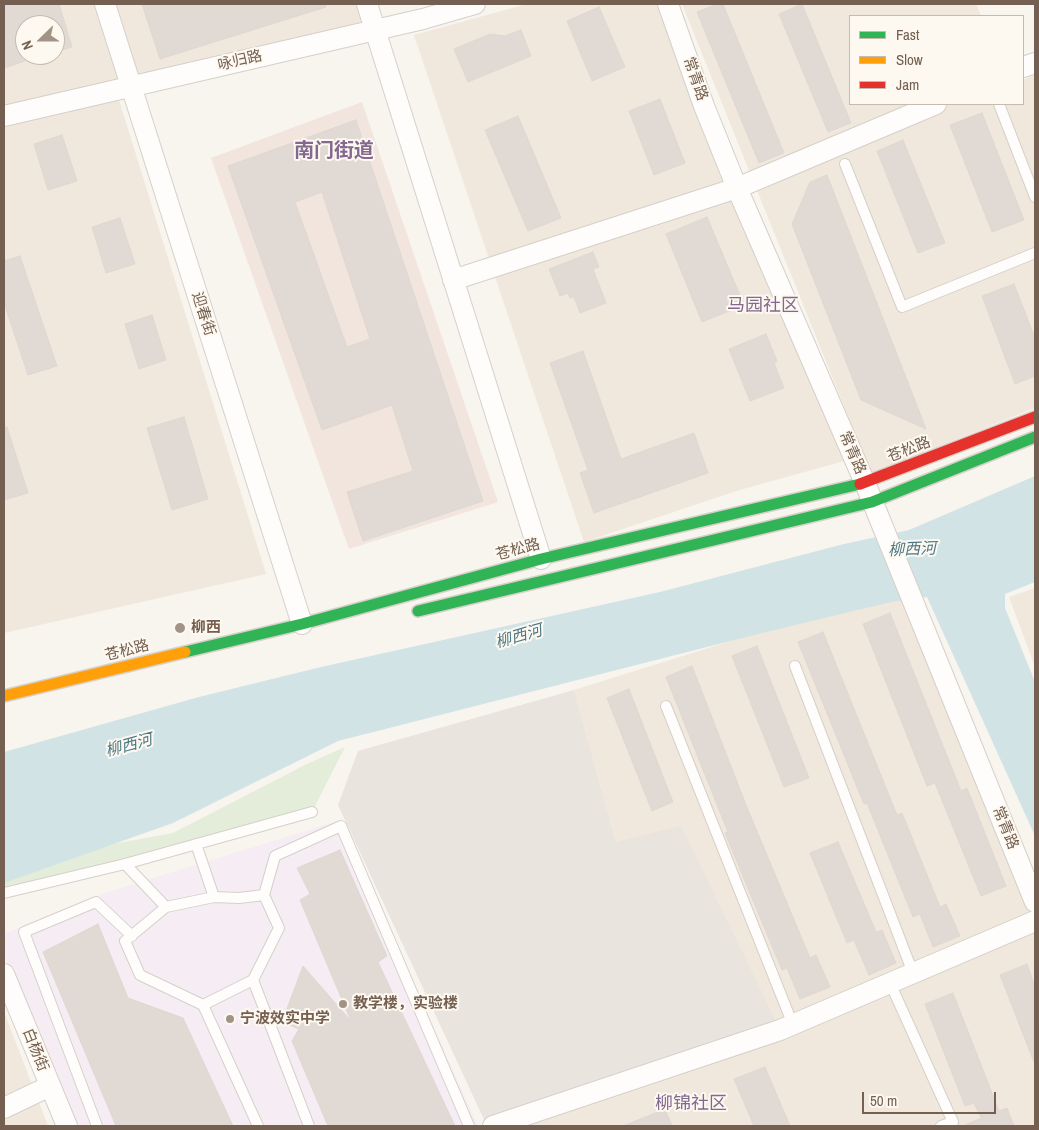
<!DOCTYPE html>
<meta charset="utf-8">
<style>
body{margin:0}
#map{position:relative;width:1039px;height:1130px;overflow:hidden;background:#f8f4ee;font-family:"Archivo Narrow",sans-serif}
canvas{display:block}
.frame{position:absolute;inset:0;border:5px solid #745f50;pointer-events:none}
.legend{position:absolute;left:849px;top:15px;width:175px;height:90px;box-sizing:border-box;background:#fdf9f1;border:1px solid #c6bbb1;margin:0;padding:6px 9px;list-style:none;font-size:15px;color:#745f50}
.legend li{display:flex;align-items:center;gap:10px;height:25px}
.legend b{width:25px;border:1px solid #c6bbb1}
.north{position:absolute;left:15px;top:15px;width:50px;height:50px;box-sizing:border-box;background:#fdf9f1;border:1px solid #c6bbb1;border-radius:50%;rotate:248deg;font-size:14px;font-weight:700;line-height:20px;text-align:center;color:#745f50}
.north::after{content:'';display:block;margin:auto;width:18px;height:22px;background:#a29387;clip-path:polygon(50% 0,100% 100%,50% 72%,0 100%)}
.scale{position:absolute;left:862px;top:1092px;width:134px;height:22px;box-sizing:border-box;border:2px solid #745f50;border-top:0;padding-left:6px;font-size:15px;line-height:18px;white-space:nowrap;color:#745f50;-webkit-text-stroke:4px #fdf9f1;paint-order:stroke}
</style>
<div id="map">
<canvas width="1039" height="1130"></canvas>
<div class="frame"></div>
<ul class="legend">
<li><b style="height:6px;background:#30b455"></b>Fast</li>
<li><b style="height:6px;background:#ff9f0a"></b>Slow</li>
<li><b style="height:6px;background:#e5322d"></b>Jam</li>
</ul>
<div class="north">N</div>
<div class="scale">50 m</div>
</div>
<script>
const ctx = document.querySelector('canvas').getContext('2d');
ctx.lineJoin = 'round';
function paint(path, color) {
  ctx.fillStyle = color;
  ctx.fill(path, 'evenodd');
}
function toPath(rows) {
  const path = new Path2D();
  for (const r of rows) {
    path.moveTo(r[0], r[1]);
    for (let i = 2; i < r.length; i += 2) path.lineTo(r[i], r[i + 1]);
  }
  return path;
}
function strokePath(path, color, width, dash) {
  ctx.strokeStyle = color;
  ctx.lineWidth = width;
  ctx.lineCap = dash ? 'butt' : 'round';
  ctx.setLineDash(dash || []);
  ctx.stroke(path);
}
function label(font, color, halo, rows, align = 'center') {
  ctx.font = font + ' "Archivo Narrow","Noto Sans SC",sans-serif';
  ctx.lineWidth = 4;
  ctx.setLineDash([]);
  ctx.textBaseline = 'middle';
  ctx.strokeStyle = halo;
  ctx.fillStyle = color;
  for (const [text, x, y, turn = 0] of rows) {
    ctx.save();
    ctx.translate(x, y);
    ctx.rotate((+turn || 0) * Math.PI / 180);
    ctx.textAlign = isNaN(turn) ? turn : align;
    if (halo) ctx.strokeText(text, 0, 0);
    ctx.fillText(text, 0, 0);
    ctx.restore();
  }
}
const residential = toPath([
 [4,4,102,4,127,83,4,108],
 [25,25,55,25,55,55,25,55],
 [113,4,363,4,368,21,135,75],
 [527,4,657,4,729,192,844,461,736,491,584,542,414,35],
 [682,4,976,4,981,16,850,16,850,104,1023,104,1023,80,1035,75,1035,408,871,473],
 [119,100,266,574,4,633,4,126],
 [907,586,1035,902,1035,1126,493,1126,616,842,574,690],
 [1035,588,1035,667,1009,597],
 [4,1012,48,1126,4,1126]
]);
const commercial = toPath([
 [362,102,498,502,349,549,211,158]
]);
const industrial = toPath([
 [574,690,616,842,681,826,780,1030,487,1126,338,805,358,751]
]);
const education = toPath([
 [341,820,478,1126,74,1126,4,954,4,934,108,892]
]);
const green = toPath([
 [345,747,312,812,4,893,4,864,173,833,307,764]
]);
const water = toPath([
 [1035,476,1035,582,1005,594,1005,608,1035,682,1035,836,927,597,891,602,762,633,338,741,173,823,4,883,4,752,199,697,321,667,660,592,844,544,909,530]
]);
const building = toPath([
 [4,4,59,4,72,47,55,52,55,25,25,25,25,61,4,68,4,4],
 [142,4,326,4,326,7,160,59,142,4],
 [717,4,723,4,784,153,759,163,697,12,717,4],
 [802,4,851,123,828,132,779,14,802,4],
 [599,7,625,67,592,81,567,21,599,7],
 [521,30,531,56,468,82,454,49,490,34,505,36,521,30],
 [660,99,685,163,654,175,629,111,660,99],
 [982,113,1024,220,992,232,950,125,982,113],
 [518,116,561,218,528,231,485,130,518,116],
 [356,120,483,501,363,541,347,492,413,471,392,405,322,430,228,166,356,120],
 [322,192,370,339,347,347,295,202,322,192],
 [62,135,77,181,48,190,34,144,62,135],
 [903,140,945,243,918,253,877,151,903,140],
 [827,175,914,398,926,429,861,400,792,224,810,182,827,175],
 [707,217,744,305,702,322,666,234,707,217],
 [120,218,135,264,106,273,92,227,120,218],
 [593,252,599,267,593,269,606,303,580,313,574,297,570,298,568,293,560,296,549,269,593,252],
 [20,256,57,366,28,375,4,303,4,261,20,256],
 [1014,284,1035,338,1035,376,1015,384,982,296,1014,284],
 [152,315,166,360,139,369,125,324,152,315],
 [766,334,777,361,774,363,784,388,750,401,729,349,766,334],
 [583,351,621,459,694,433,708,473,594,513,580,473,588,470,550,363,583,351],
 [184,417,208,499,172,510,147,428,184,417],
 [7,427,28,493,4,500,4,428,7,427],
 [890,613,961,791,967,788,1006,886,981,896,935,783,927,786,863,624,890,613],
 [823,632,897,815,902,813,940,907,946,904,960,936,933,947,920,914,913,917,867,803,864,804,798,642,823,632],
 [757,646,809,778,784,787,732,656,757,646],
 [692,666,746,805,810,958,816,955,830,987,800,999,787,968,782,970,725,833,728,832,666,677,692,666],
 [629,689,673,802,652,811,607,698,629,689],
 [838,842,876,932,882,930,896,963,869,975,854,940,847,943,810,853,838,842],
 [340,850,387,956,378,962,455,1126,328,1126,292,1041,299,1029,282,1022,303,966,351,1021,300,900,310,894,297,868,340,850],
 [98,924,128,998,183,1018,233,1126,116,1126,43,952,98,924],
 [1027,964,1035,987,1034,1062,1000,975,1027,964],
 [953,993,999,1111,1007,1108,1014,1126,963,1126,981,1118,974,1103,965,1106,925,1004,953,993],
 [765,1067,790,1126,754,1126,734,1079,765,1067],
 [665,1109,672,1126,623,1126,665,1109]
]);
const lane = toPath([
 [999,104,1035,197],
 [845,164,902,307,1035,253],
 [795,666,913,973],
 [666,706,793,1025],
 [196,844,214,897,239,898,264,895,279,928,253,980,309,1126],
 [125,864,166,907,125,941,140,975,203,1005,258,1126],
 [4,893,125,864,312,812],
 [264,895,275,856,341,826,469,1126],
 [166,907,214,897],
 [890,983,953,1122,941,1126],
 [203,1005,253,980],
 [97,1126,24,932,96,902,132,936]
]);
const street = toPath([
 [105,4,302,624],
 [367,4,541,559],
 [668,4,704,106,737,188,865,483,1035,902],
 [1023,67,1035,63],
 [4,116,423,19,475,4],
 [453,280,737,188,936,104],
 [4,974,67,1126],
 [4,1108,50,1086],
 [493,1126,780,1030,1035,921]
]);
const fast = toPath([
 [418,611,872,502,1035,437],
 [185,652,302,624,541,559,860,484]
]);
const slow = toPath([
 [4,696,185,652]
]);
const jam = toPath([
 [860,484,1035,417]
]);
const markers = [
 [180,628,6,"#a29387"],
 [343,1004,5,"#a29387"],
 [230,1019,5,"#a29387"]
];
const streetNames = [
 ["咏归路",240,61,-13],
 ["常青路",695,79,71],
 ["迎春街",203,314,72],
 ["苍松路",909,450,-21],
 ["常青路",852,453,67],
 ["苍松路",518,550,-15],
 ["苍松路",127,651,-14],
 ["常青路",1005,828,68],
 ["白杨街",35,1050,68]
];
const poiNames = [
 ["柳西",191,628],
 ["教学楼，实验楼",353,1004],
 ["宁波效实中学",240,1019]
];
const waterNames = [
 ["柳西河",912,550,-2],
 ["柳西河",519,637,-16],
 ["柳西河",129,746,-15]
];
const quarterNames = [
 ["马园社区",763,306],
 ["柳锦社区",691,1104]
];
const districtNames = [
 ["南门街道",334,152]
];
paint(residential, '#f0e7dd');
paint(commercial, '#f1e5dd');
paint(industrial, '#eae4df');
paint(education, '#f5edf3');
paint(green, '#e4edda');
paint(water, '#d2e3e6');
paint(building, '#e1dad4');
strokePath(building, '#e0d8d1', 1);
strokePath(lane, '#d5d0c9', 12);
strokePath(street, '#d5d0c9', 22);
strokePath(fast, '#d5d0c9', 14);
strokePath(slow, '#d5d0c9', 14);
strokePath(jam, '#d5d0c9', 14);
strokePath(lane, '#fefdfc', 10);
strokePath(street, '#fefdfc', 20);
strokePath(fast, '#30b455', 11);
strokePath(slow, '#ff9f0a', 11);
strokePath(jam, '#e5322d', 11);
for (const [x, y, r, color] of markers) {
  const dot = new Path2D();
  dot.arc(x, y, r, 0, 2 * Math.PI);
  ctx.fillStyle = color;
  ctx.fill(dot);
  strokePath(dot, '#fdf9f1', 2);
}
label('15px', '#745f50', '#fdf9f1', streetNames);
label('bold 15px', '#745f50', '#fdf9f1', poiNames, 'left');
label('italic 16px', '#4c7885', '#fdf9f1', waterNames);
label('18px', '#84688f', '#fdf9f1', quarterNames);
label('bold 20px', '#84688f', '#fdf9f1', districtNames);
</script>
